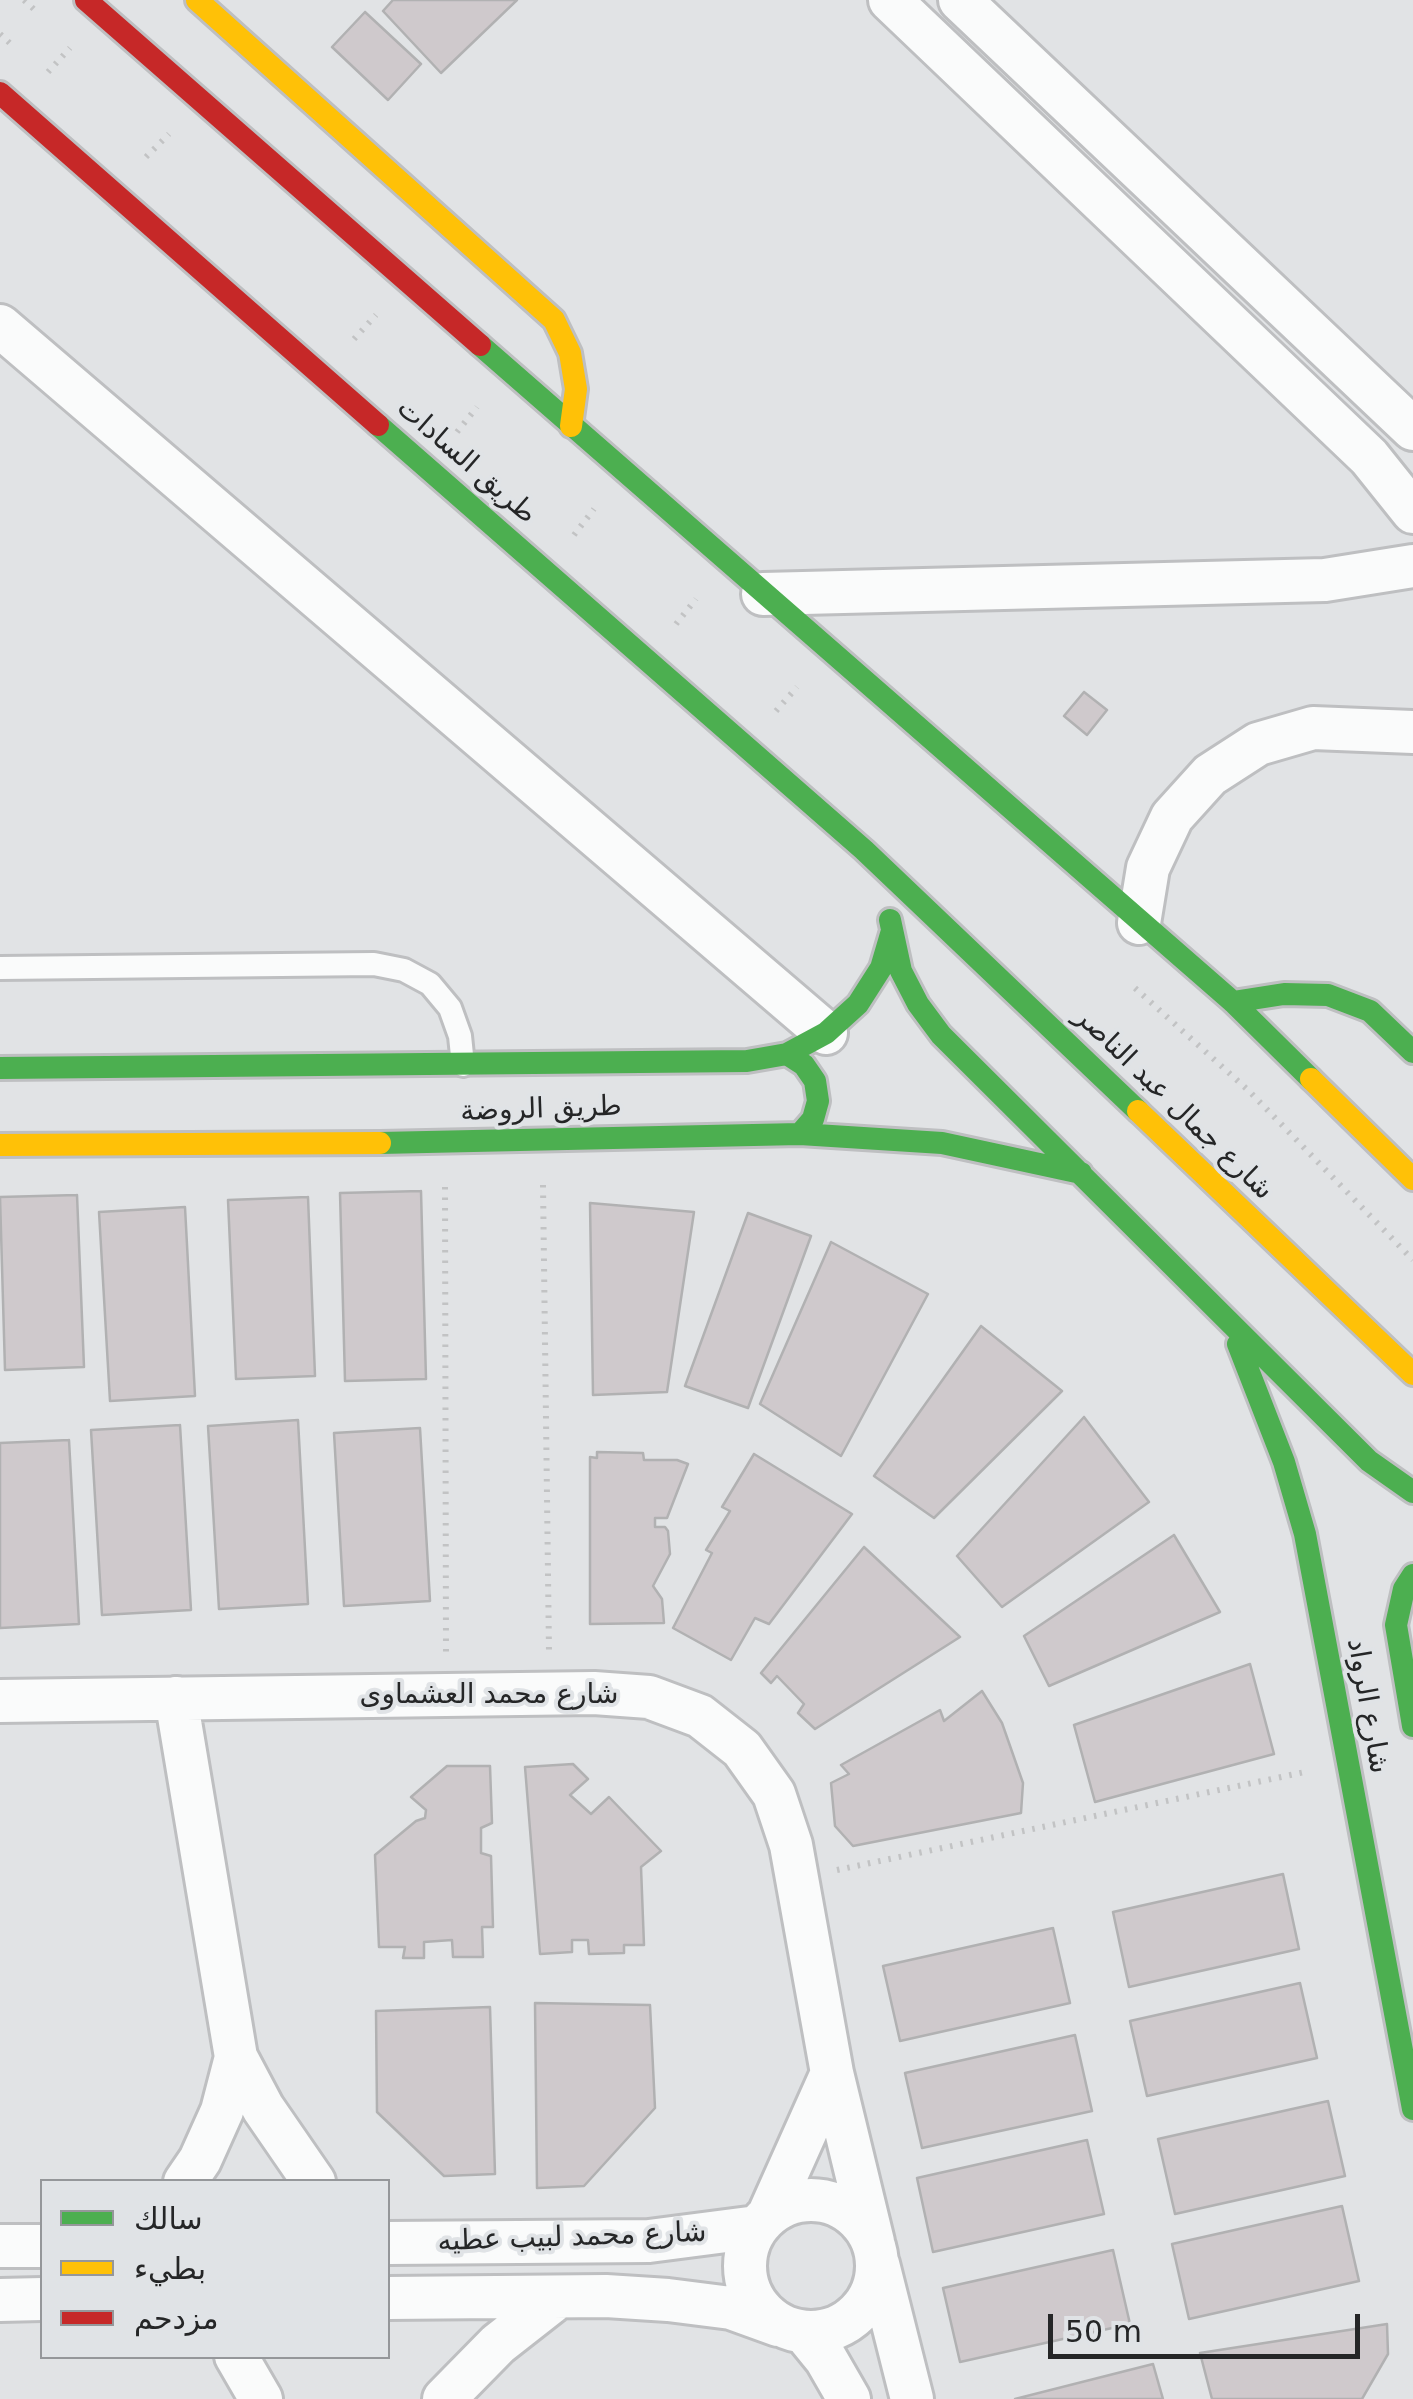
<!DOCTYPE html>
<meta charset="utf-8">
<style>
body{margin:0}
#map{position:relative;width:1413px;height:2399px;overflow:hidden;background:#e1e3e5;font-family:"DejaVu Sans",Cairo,sans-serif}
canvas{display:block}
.legend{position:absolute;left:40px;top:2179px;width:350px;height:180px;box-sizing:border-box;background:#e0e3e6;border:2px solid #95979a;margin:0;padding:12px 18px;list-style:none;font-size:30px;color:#252627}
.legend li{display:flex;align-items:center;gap:20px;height:50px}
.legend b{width:50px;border:2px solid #95979a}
.scale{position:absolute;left:1048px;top:2314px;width:312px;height:45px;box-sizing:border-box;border:5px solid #252627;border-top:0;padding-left:12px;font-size:30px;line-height:35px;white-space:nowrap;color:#252627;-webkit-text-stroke:8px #e0e3e6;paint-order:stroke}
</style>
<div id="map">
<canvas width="1413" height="2399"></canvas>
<ul class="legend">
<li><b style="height:12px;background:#4caf50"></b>سالك</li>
<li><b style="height:12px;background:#ffc107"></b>بطيء</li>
<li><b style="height:12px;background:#c62828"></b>مزدحم</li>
</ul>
<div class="scale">50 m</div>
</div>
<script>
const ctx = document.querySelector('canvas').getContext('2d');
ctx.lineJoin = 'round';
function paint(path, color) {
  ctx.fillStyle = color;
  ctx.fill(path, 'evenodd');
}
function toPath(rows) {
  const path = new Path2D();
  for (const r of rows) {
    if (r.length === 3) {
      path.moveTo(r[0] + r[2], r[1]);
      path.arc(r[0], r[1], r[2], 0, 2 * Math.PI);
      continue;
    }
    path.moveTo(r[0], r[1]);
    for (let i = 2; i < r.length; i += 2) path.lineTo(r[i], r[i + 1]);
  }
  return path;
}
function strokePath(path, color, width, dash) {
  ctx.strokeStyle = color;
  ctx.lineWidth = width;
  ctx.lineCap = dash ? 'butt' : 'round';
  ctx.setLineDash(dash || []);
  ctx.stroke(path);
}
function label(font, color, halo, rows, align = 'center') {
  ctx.font = font + ' "DejaVu Sans",Cairo,sans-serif';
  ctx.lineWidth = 8;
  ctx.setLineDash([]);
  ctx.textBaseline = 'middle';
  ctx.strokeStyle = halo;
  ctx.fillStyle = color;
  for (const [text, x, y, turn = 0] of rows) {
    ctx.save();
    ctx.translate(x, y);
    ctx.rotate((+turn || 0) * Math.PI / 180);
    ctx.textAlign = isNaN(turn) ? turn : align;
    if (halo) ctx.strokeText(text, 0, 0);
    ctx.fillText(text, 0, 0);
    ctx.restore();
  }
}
const building = toPath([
 [393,0,517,0,441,73,383,11,393,0],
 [365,12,421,64,388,100,332,47,365,12],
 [1084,692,1107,710,1087,735,1064,716,1084,692],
 [421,1191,426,1379,345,1381,340,1193,421,1191],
 [77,1195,84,1367,5,1370,0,1197,77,1195],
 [308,1197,315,1376,236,1379,228,1200,308,1197],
 [590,1203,694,1212,667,1392,593,1395,590,1203],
 [185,1207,195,1396,110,1401,99,1212,185,1207],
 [748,1213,811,1236,748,1408,685,1386,748,1213],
 [831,1242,928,1294,841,1456,760,1404,831,1242],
 [981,1326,1062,1391,934,1518,874,1476,981,1326],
 [1084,1417,1149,1502,1002,1607,957,1556,1084,1417],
 [298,1420,308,1604,219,1609,208,1426,298,1420],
 [180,1425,191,1610,102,1615,91,1430,180,1425],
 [420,1428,430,1601,344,1606,334,1433,420,1428],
 [69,1440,79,1624,0,1628,0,1443,69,1440],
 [597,1452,643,1453,644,1460,677,1460,688,1464,667,1518,655,1518,655,1527,665,1527,668,1531,670,1554,653,1586,662,1599,664,1623,590,1624,590,1457,597,1458,597,1452],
 [754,1454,852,1514,769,1624,755,1618,731,1660,673,1628,712,1553,706,1550,730,1511,722,1507,754,1454],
 [1174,1535,1220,1612,1049,1686,1024,1636,1174,1535],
 [864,1547,960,1637,815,1729,798,1713,804,1704,777,1676,771,1683,761,1673,864,1547],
 [1250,1664,1274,1754,1095,1802,1074,1725,1250,1664],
 [982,1691,1002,1723,1023,1783,1021,1813,853,1846,835,1826,831,1783,849,1774,841,1765,940,1710,944,1721,982,1691],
 [573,1764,588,1779,570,1795,591,1814,609,1797,661,1851,641,1867,644,1945,624,1945,624,1953,589,1954,588,1940,572,1940,572,1952,540,1954,525,1767,573,1764],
 [447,1766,490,1766,492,1823,481,1828,481,1853,491,1856,493,1927,482,1927,483,1957,453,1957,452,1940,424,1942,424,1958,403,1958,405,1947,379,1947,375,1855,416,1821,425,1818,426,1810,411,1797,447,1766],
 [1283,1874,1299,1949,1129,1987,1113,1912,1283,1874],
 [1053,1928,1070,2003,900,2041,883,1966,1053,1928],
 [1300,1983,1317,2058,1147,2096,1130,2021,1300,1983],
 [535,2003,650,2005,655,2108,584,2186,537,2188,535,2003],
 [490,2007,495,2174,444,2176,377,2112,376,2011,490,2007],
 [1075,2035,1092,2111,922,2148,905,2073,1075,2035],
 [1328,2101,1345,2176,1175,2214,1158,2139,1328,2101],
 [1087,2140,1104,2214,933,2252,917,2178,1087,2140],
 [1342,2206,1359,2281,1189,2319,1172,2244,1342,2206],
 [1113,2250,1130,2324,960,2362,943,2288,1113,2250],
 [1387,2324,1388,2354,1362,2399,1212,2399,1200,2353,1387,2324],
 [1153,2364,1163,2399,1015,2399,1153,2364]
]);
const path = toPath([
 [24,0,38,13],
 [0,34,14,47],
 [48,72,70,48],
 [146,157,169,134],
 [354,339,376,315],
 [457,432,477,407],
 [574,535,594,509],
 [676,624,696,599],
 [776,711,797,687],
 [1135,988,1249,1091,1413,1260],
 [543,1185,549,1652],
 [445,1187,446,1655],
 [837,1870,1305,1772]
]);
const lane = toPath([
 [0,968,374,964,404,970,430,984,450,1008,460,1036,463,1065]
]);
const street = toPath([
 [890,0,1369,457,1413,512],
 [960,0,1413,429],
 [0,326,826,1033],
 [763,594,1325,580,1413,566],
 [1139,923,1148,868,1172,817,1210,775,1258,744,1313,728,1413,732],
 [176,1698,236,2057,263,2108,314,2182],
 [0,1701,594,1693,649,1697,700,1716,742,1749,774,1794,791,1845,832,2073,873,2242],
 [185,2182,200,2160,222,2111,236,2057],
 [811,2266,66],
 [768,2216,832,2073],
 [388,2243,649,2241,757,2227],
 [0,2246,42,2246],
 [878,2264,912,2399],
 [388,2298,606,2296,668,2300,731,2308,778,2325],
 [0,2300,42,2299],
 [804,2332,826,2359,849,2399],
 [236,2356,261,2399],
 [444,2399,498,2344,558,2297]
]);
const fast = toPath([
 [480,345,1233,1002,1311,1079],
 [378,425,864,850,1138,1111],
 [890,920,901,971,918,1004,941,1035,1369,1461,1413,1492],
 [1233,1002,1284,994,1328,995,1370,1011,1413,1052],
 [787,1054,804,1065,815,1081,818,1101,813,1119,800,1134],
 [0,1068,747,1061,787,1054,826,1033,858,1004,881,968,891,934],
 [380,1143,800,1134,942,1143,1081,1173],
 [1238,1344,1284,1462,1305,1534,1413,2109],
 [1413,1575,1404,1589,1396,1625,1413,1726]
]);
const slow = toPath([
 [197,0,554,320,570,353,576,389,571,426],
 [1311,1079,1413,1179],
 [1138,1111,1413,1374],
 [0,1145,380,1143]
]);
const jam = toPath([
 [86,0,480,345],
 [0,93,378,425]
]);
const streetNames = [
 ["طريق السادات",466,462,41],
 ["شارع جمال عبد الناصر",1173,1104,44],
 ["طريق الروضة",541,1110,-2],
 ["شارع محمد العشماوى",489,1696],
 ["شارع الرواد",1367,1706,80],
 ["شارع محمد لبيب عطيه",572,2238,-2]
];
paint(building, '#cfc9cc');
strokePath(building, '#b1b1b2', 2.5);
strokePath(lane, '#bebfc1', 28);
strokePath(street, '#bebfc1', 48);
strokePath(fast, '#bebfc1', 28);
strokePath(slow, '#bebfc1', 28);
strokePath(jam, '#bebfc1', 28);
strokePath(path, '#c2c3c4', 6, [2.5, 8]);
strokePath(lane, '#fafbfb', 22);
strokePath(street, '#fafbfb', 42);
strokePath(fast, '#4caf50', 22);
strokePath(slow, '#ffc107', 22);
strokePath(jam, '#c62828', 22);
label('28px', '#252627', '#e0e3e6', streetNames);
</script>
